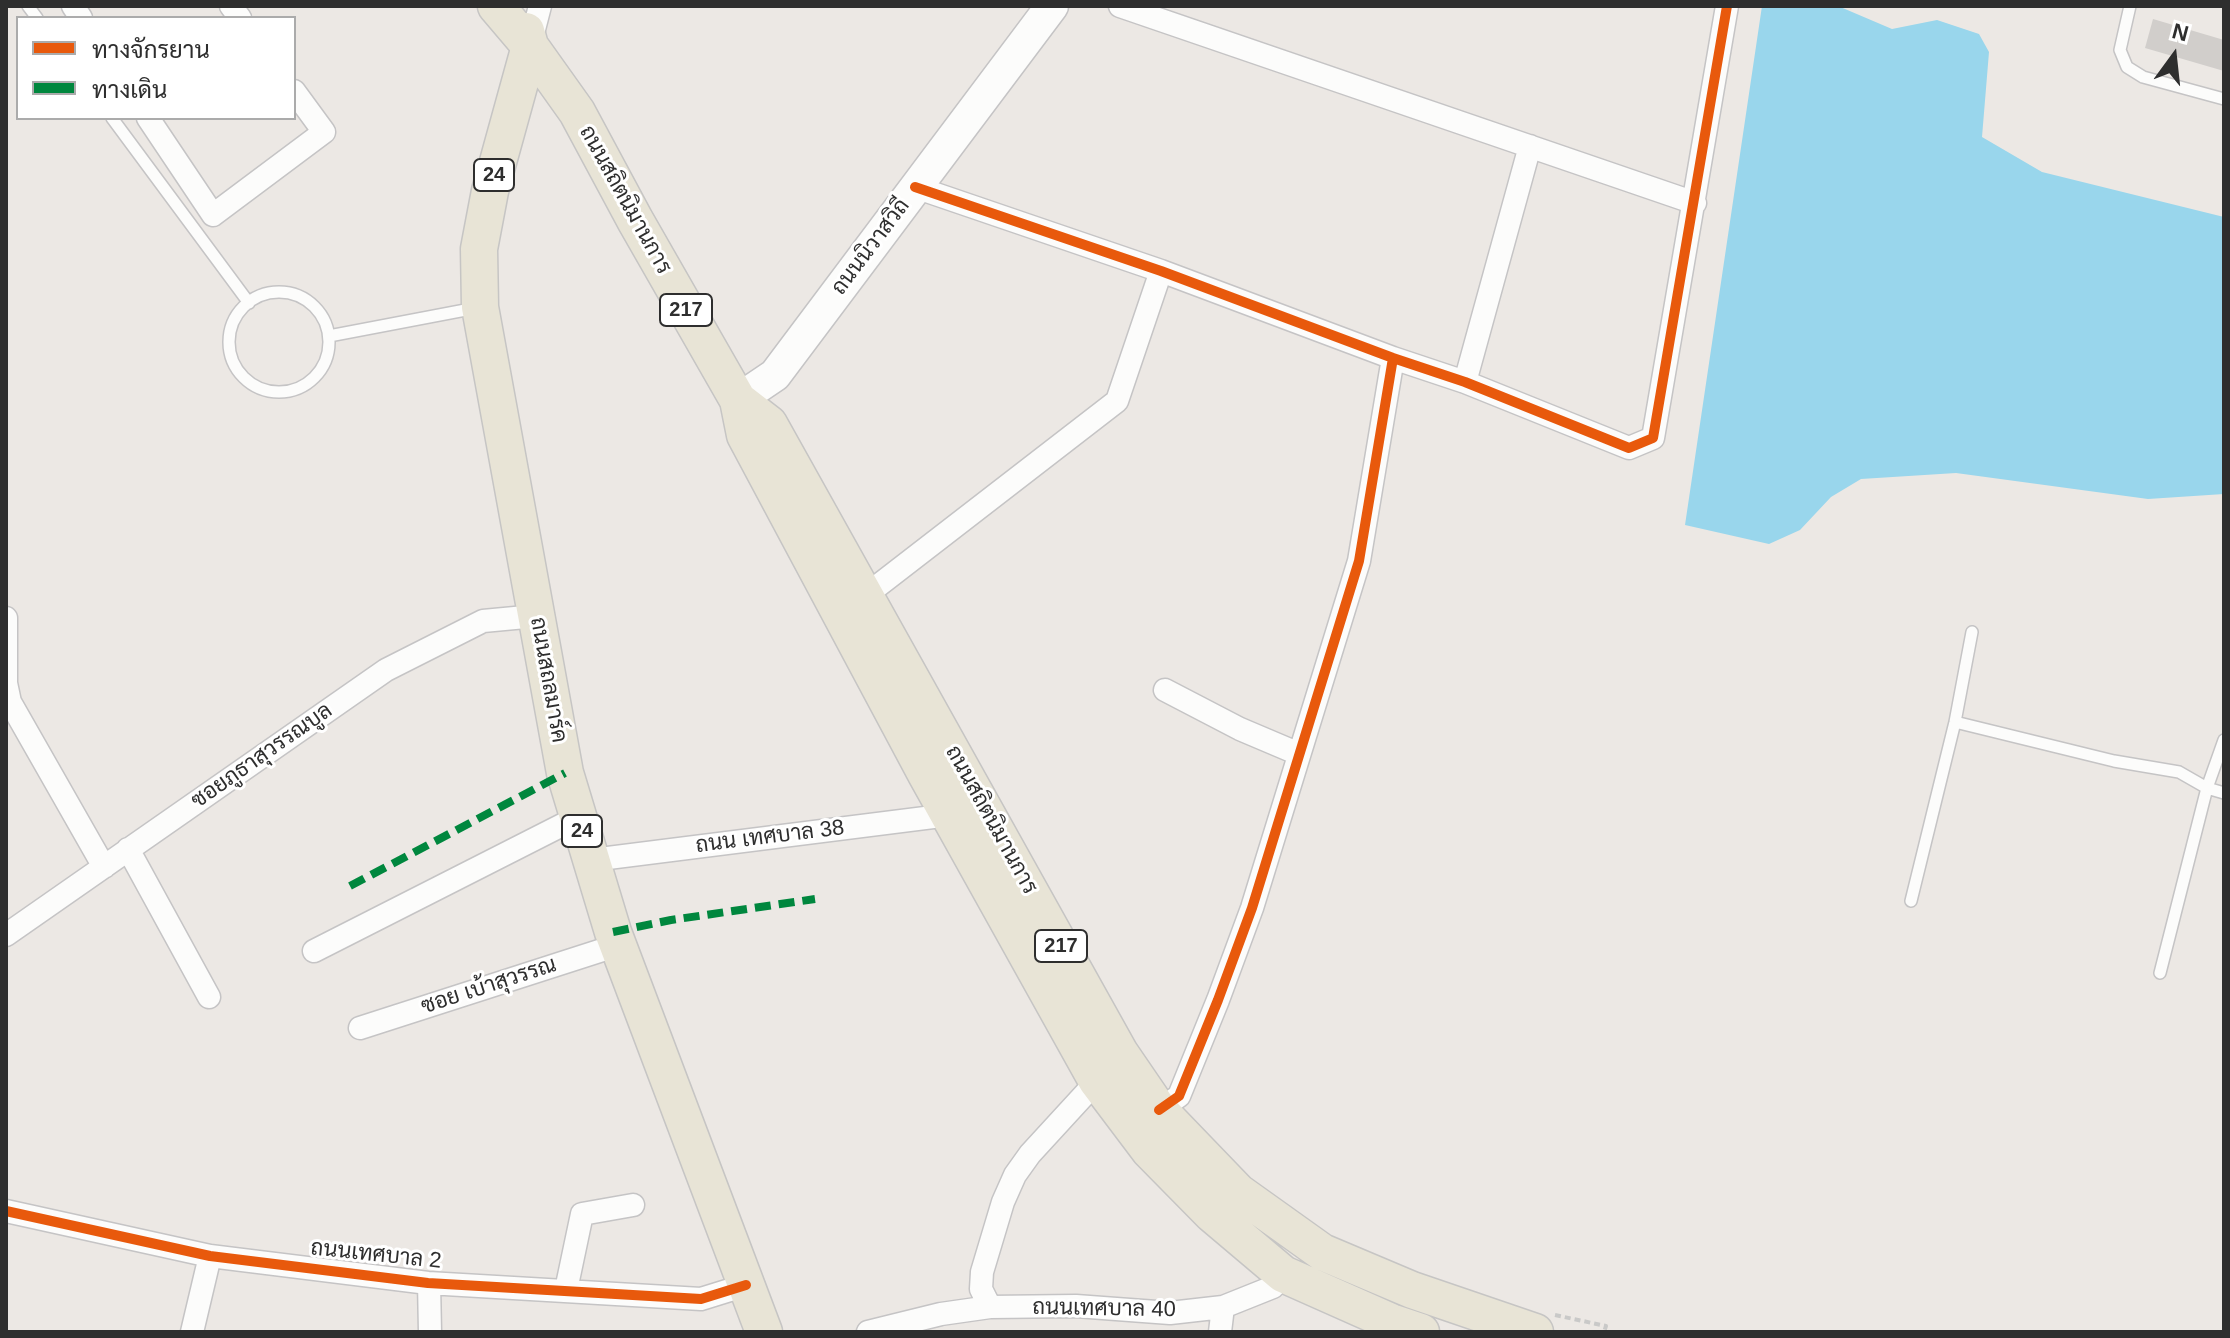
<!DOCTYPE html>
<meta charset="utf-8">
<style>
body{margin:0}
#map{position:relative;width:2230px;height:1338px;overflow:hidden;background:#ece8e4;font-family:Helvetica,Sarabun,sans-serif}
canvas{display:block}
.frame{position:absolute;inset:0;border:8px solid #2e2e2e;pointer-events:none}
.legend{position:absolute;left:16px;top:16px;width:280px;height:104px;box-sizing:border-box;background:#fff;border:2px solid #ababab;margin:0;padding:10px 14px;list-style:none;font-size:24px;color:#2e2e2e}
.legend li{display:flex;align-items:center;gap:16px;height:40px}
.legend b{width:40px;border:2px solid #ababab}
.north{position:absolute;left:2134px;top:16px;width:80px;height:80px;-webkit-text-stroke:6px #fff;paint-order:stroke;rotate:15deg;font-size:22px;font-weight:700;line-height:32px;text-align:center;color:#2e2e2e}
.north::after{content:'';display:block;margin:auto;width:28px;height:36px;background:#2e2e2e;clip-path:polygon(50% 0,100% 100%,50% 72%,0 100%)}
</style>
<div id="map">
<canvas width="2230" height="1338"></canvas>
<div class="frame"></div>
<ul class="legend">
<li><b style="height:10px;background:#e8590c"></b>ทางจักรยาน</li>
<li><b style="height:10px;background:#00873e"></b>ทางเดิน</li>
</ul>
<div class="north">N</div>
</div>
<script>
const ctx = document.querySelector('canvas').getContext('2d');
ctx.lineJoin = 'round';
function paint(path, color) {
  ctx.fillStyle = color;
  ctx.fill(path, 'evenodd');
}
function toPath(rows) {
  const path = new Path2D();
  for (const r of rows) {
    if (r.length === 3) {
      path.moveTo(r[0] + r[2], r[1]);
      path.arc(r[0], r[1], r[2], 0, 2 * Math.PI);
      continue;
    }
    path.moveTo(r[0], r[1]);
    for (let i = 2; i < r.length; i += 2) path.lineTo(r[i], r[i + 1]);
  }
  return path;
}
function strokePath(path, color, width, dash) {
  ctx.strokeStyle = color;
  ctx.lineWidth = width;
  ctx.lineCap = dash ? 'butt' : 'round';
  ctx.setLineDash(dash || []);
  ctx.stroke(path);
}
function label(font, color, halo, rows, align = 'center') {
  ctx.font = font + ' Helvetica,Sarabun,sans-serif';
  ctx.lineWidth = 6;
  ctx.setLineDash([]);
  ctx.textBaseline = 'middle';
  ctx.strokeStyle = halo;
  ctx.fillStyle = color;
  for (const [text, x, y, turn = 0] of rows) {
    ctx.save();
    ctx.translate(x, y);
    ctx.rotate((+turn || 0) * Math.PI / 180);
    ctx.textAlign = isNaN(turn) ? turn : align;
    if (halo) ctx.strokeText(text, 0, 0);
    ctx.fillText(text, 0, 0);
    ctx.restore();
  }
}
const water = toPath([
 [1762,6,1838,6,1892,29,1937,20,1979,34,1989,52,1982,137,2042,172,2224,217,2224,494,2148,499,1956,473,1861,479,1831,497,1800,530,1769,544,1685,525]
]);
const building = toPath([
 [2153,19,2224,40,2224,71,2145,48]
]);
const path = toPath([
 [1555,1315,1606,1326,1604,1332]
]);
const service = toPath([
 [28,6,37,18],
 [2130,6,2120,50,2127,67,2143,77,2224,99],
 [112,118,249,303],
 [279,342,50],
 [329,336,476,308],
 [1955,722,2114,761,2179,772,2207,788,2224,793],
 [1911,901,1955,722,1972,632],
 [2160,973,2207,788,2224,740]
]);
const minor = toPath([
 [73,6,81,18],
 [231,6,240,18],
 [1120,6,1695,203],
 [530,45,540,6],
 [148,118,213,215,324,132,294,91],
 [915,187,1161,271,1393,358,1465,382,1629,448,1653,438,1727,6],
 [1465,382,1530,146],
 [866,595,1117,401,1161,271],
 [6,618,6,683,10,702,104,867],
 [1165,690,1240,729,1299,754],
 [128,849,209,997],
 [592,860,949,815],
 [6,935,386,670,483,621,536,616],
 [314,951,578,817],
 [360,1028,618,945],
 [1159,1110,1179,1096,1218,1000,1252,908,1359,561,1393,358],
 [6,1211,210,1256,428,1283,701,1299,746,1285],
 [429,1283,430,1332],
 [566,1290,582,1214,633,1205],
 [990,1307,981,1289,982,1272,1003,1202,1015,1175,1030,1154,1097,1081],
 [192,1332,210,1256],
 [868,1332,941,1314,990,1307,1076,1306,1170,1313,1223,1307,1273,1287,1283,1274],
 [1220,1332,1223,1307]
]);
const secondary = toPath([
 [738,400,775,375,1052,6]
]);
const primary = toPath([
 [496,6,530,46,577,112,635,220,738,400,745,435,926,774,1097,1081,1149,1150,1212,1214,1283,1274,1391,1322,1421,1332],
 [526,31,530,46,490,191,479,249,480,307,565,773,613,932,764,1332],
 [738,400,769,424,1120,1053,1159,1110,1238,1192,1322,1252,1412,1290,1535,1332]
]);
const quiet = toPath([
 [350,886,565,773],
 [613,932,671,920,815,899]
]);
const cycleway = toPath([
 [915,187,1161,271,1393,358,1465,382,1629,448,1653,438,1727,6],
 [1159,1110,1179,1096,1218,1000,1252,908,1359,561,1393,358],
 [6,1211,210,1256,428,1283,701,1299,746,1285]
]);
const shields = [
 [494,175,40],
 [686,310,52],
 [582,831,40],
 [1061,946,52]
];
const shieldNames = [
 ["24",494,175],
 ["217",686,310],
 ["24",582,831],
 ["217",1061,946]
];
const streetNames = [
 ["ถนนสถิตนิมานการ",625,200,61],
 ["ถนนนิวาสวิถี",871,247,-53],
 ["ถนนสถลมาร์ค",548,680,80],
 ["ซอยภูธาสุวรรณบูล",262,756,-35],
 ["ถนนสถิตนิมานการ",991,820,61],
 ["ถนน เทศบาล 38",770,837,-7],
 ["ซอย เบ้าสุวรรณ",489,986,-18],
 ["ถนนเทศบาล 2",376,1255,6],
 ["ถนนเทศบาล 40",1104,1309,1]
];
paint(water, '#99d6ec');
paint(building, '#d1cecb');
strokePath(service, '#c5c4c5', 14);
strokePath(minor, '#c5c4c5', 25);
strokePath(secondary, '#c5c4c5', 35);
strokePath(primary, '#c6c5c4', 39);
strokePath(path, '#c9c9c8', 4, [6, 4]);
strokePath(service, '#fcfcfb', 11);
strokePath(minor, '#fcfcfb', 22);
strokePath(secondary, '#fcfcfb', 32);
strokePath(primary, '#e8e4d6', 36);
strokePath(quiet, '#00873e', 8, [16, 8]);
strokePath(cycleway, '#e8590c', 10);
for (const [x, y, w] of shields) {
  const box = new Path2D();
  box.roundRect(x - w / 2, y - 16, w, 32, 6);
  ctx.fillStyle = '#fff';
  ctx.fill(box);
  strokePath(box, '#2e2e2e', 2);
}
label('bold 20px', '#2e2e2e', null, shieldNames);
label('22px', '#2e2e2e', '#fff', streetNames);
</script>
